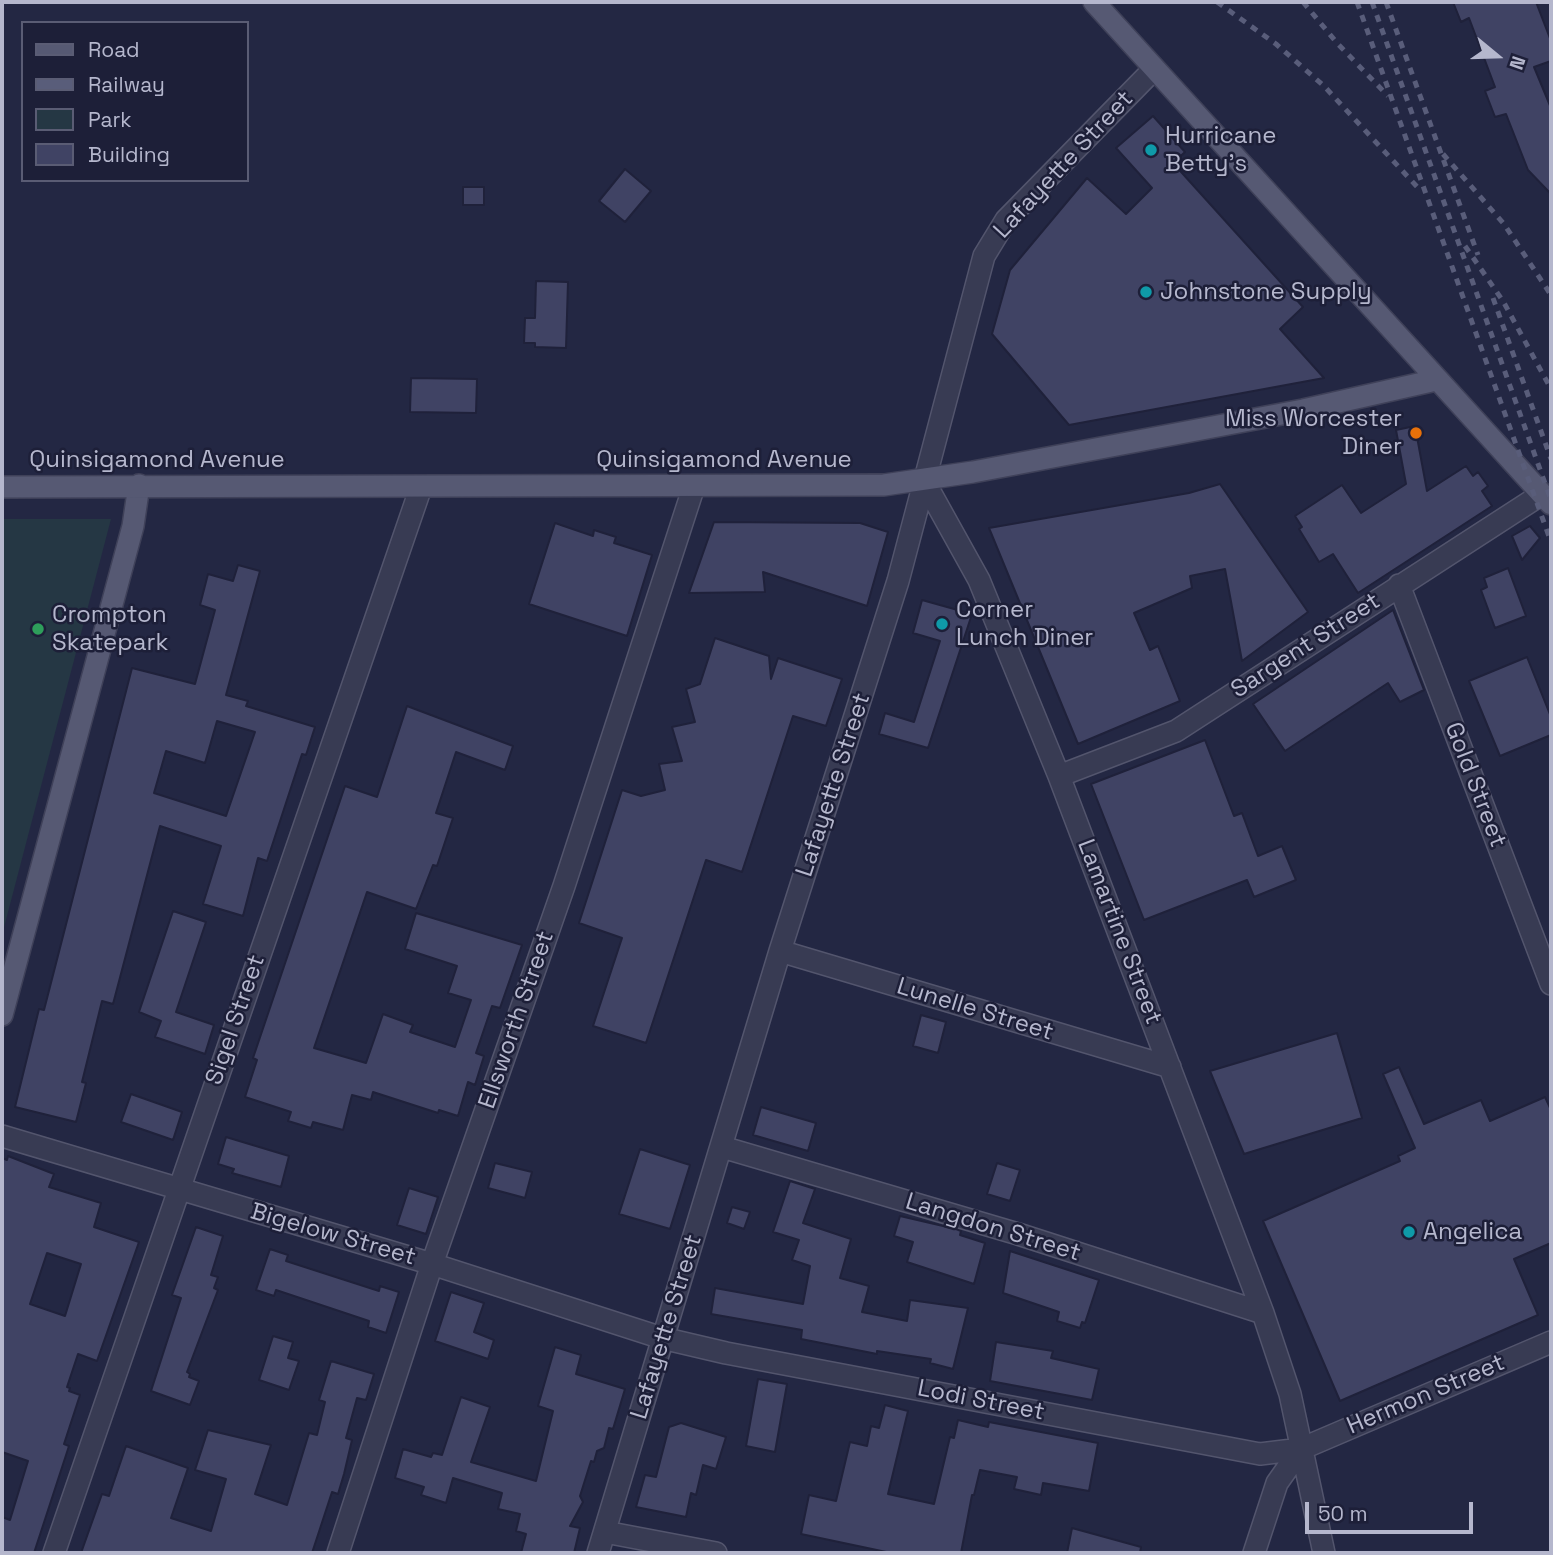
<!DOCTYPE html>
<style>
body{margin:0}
#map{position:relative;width:1553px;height:1555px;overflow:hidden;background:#232743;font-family:"Space Grotesk",sans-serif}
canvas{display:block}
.frame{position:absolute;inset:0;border:4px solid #b5b7cd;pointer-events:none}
.legend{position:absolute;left:21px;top:21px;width:228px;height:161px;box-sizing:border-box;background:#1d1f38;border:2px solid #5a5c74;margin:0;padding:9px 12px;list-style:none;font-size:21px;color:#b5b7cd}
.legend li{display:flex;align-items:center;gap:14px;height:35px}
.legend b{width:35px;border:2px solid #5a5c74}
.north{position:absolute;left:1462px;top:21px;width:70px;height:70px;-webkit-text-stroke:5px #1d1f38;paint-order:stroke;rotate:109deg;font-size:19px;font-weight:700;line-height:28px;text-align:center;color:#b5b7cd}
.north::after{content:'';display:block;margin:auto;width:24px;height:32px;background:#b5b7cd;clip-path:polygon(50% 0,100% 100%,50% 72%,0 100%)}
.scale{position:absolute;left:1305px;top:1502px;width:168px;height:32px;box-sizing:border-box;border:4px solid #b5b7cd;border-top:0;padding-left:9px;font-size:21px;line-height:24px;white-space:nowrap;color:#b5b7cd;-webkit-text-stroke:5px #1d1f38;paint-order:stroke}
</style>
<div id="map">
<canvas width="1553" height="1555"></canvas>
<div class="frame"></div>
<ul class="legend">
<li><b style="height:9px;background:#565973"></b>Road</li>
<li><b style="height:9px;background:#595d7a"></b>Railway</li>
<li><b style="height:19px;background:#253744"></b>Park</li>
<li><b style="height:19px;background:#404364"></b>Building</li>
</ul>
<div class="north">N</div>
<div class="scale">50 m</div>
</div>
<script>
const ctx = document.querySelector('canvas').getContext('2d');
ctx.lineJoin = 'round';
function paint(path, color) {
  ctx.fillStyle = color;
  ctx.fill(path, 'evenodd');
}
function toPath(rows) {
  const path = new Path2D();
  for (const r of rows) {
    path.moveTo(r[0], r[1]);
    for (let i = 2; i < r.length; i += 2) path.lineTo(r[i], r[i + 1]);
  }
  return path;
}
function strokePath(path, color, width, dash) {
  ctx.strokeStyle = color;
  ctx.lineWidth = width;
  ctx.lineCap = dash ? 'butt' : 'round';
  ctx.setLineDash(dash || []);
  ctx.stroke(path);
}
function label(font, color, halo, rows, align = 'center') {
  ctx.font = font + ' "Space Grotesk",sans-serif';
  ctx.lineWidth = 5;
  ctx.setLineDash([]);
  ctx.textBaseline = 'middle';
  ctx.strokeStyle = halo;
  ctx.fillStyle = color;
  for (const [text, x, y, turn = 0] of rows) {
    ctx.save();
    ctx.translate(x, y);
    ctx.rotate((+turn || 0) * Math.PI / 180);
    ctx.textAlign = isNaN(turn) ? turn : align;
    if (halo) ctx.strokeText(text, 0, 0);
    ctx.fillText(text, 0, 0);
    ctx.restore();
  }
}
const green = toPath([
 [2,519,111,519,2,935]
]);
const building = toPath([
 [1453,2,1536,2,1551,41,1551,61,1534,67,1551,108,1551,194,1528,170,1506,114,1495,117,1485,91,1495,87,1469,18,1461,22,1453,2],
 [1153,116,1185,152,1173,163,1303,307,1280,329,1324,378,1069,425,992,334,1010,270,1087,178,1126,214,1152,188,1116,148,1153,116],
 [625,169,651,191,625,222,599,201,625,169],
 [463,187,484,187,484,205,463,205,463,187],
 [536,281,568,282,566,348,535,347,535,343,524,343,525,318,535,318,536,281],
 [411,378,477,379,476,413,410,412,411,378],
 [1415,426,1427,491,1466,466,1473,476,1478,472,1488,486,1482,491,1492,506,1358,593,1333,554,1319,562,1299,529,1302,527,1295,516,1342,485,1361,513,1406,484,1396,430,1415,426],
 [1220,484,1308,612,1242,661,1225,569,1190,576,1192,588,1134,613,1150,650,1158,646,1180,701,1078,744,989,528,1189,493,1220,484],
 [714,522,860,523,888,532,867,606,763,572,765,592,689,593,714,522],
 [555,523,593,536,594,530,616,537,614,543,652,555,627,636,529,604,555,523],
 [1530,526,1540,538,1522,560,1512,536,1530,526],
 [238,565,260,571,226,695,248,701,246,706,315,727,306,755,302,754,267,861,258,858,243,916,203,904,221,846,160,826,113,1004,102,1001,82,1082,86,1083,76,1122,15,1107,39,1009,44,1010,132,668,195,684,215,610,200,605,208,574,233,581,238,565],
 [217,721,255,732,226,816,154,793,166,751,205,763,217,721],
 [1508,568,1526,616,1495,628,1481,590,1487,587,1484,578,1508,568],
 [922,600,972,614,928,748,879,734,885,713,914,722,940,641,913,633,922,600],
 [1393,610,1424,690,1400,702,1388,683,1285,751,1253,704,1393,610],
 [715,638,769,656,771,679,778,658,842,679,826,726,793,716,742,872,706,860,646,1043,593,1026,622,938,579,923,622,790,641,796,665,790,659,764,682,761,672,727,695,722,686,689,700,684,715,638],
 [1527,657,1551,717,1551,735,1500,756,1469,681,1527,657],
 [407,706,513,746,505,770,456,752,436,813,453,818,437,866,433,865,416,909,367,892,314,1048,366,1063,383,1014,413,1025,410,1032,455,1047,471,1000,448,993,457,966,405,949,416,913,522,945,500,1008,492,1006,476,1053,484,1056,475,1085,468,1082,458,1116,439,1110,438,1113,373,1092,371,1100,352,1095,343,1130,313,1122,311,1128,288,1121,291,1112,245,1097,257,1060,253,1058,345,786,377,797,407,706],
 [1205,740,1234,816,1242,813,1258,856,1282,846,1296,880,1254,897,1247,880,1144,920,1091,784,1205,740],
 [173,911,206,922,176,1012,214,1025,205,1054,155,1037,161,1021,139,1012,173,911],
 [921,1015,946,1022,938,1053,913,1046,921,1015],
 [1337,1033,1362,1118,1244,1154,1210,1071,1337,1033],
 [1399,1067,1424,1124,1481,1100,1490,1121,1545,1097,1551,1110,1551,1243,1514,1259,1538,1315,1340,1401,1263,1221,1400,1161,1398,1156,1415,1148,1383,1074,1399,1067],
 [131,1094,182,1112,173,1140,121,1122,131,1094],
 [761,1107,816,1123,808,1151,753,1135,761,1107],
 [226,1137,289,1156,281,1187,232,1173,234,1169,218,1164,226,1137],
 [640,1149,690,1165,670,1229,619,1214,640,1149],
 [8,1156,54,1174,49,1187,101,1203,94,1227,139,1242,97,1361,78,1354,67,1387,70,1388,69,1391,80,1395,64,1444,69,1446,34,1553,2,1553,2,1517,10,1520,28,1461,2,1452,2,1158,7,1160,8,1156],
 [47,1253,81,1264,65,1316,30,1304,47,1253],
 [495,1163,532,1172,525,1198,488,1188,495,1163],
 [997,1163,1020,1170,1010,1201,987,1194,997,1163],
 [790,1181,815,1189,803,1223,851,1239,840,1278,869,1286,862,1312,907,1321,910,1300,968,1308,953,1369,930,1363,931,1359,877,1351,877,1354,801,1339,802,1330,711,1314,715,1288,803,1304,810,1266,792,1260,799,1240,773,1232,790,1181],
 [409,1188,438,1197,426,1234,397,1225,409,1188],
 [732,1207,750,1212,744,1229,727,1223,732,1207],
 [900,1216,956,1229,961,1231,960,1235,985,1243,974,1284,907,1262,913,1242,894,1236,900,1216],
 [196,1227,223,1236,211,1275,218,1277,214,1288,218,1290,187,1372,190,1374,189,1377,199,1381,190,1405,151,1391,181,1298,172,1295,196,1227],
 [270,1249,288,1255,286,1261,379,1291,380,1286,399,1292,386,1333,368,1327,369,1321,276,1290,274,1296,256,1290,270,1249],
 [1010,1251,1099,1280,1085,1323,1082,1322,1080,1328,1057,1321,1059,1312,1003,1293,1010,1251],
 [451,1292,484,1303,474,1332,494,1340,488,1359,435,1341,451,1292],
 [273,1336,293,1342,288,1358,299,1361,289,1390,259,1380,273,1336],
 [996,1342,1053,1351,1051,1358,1099,1369,1092,1400,990,1381,996,1342],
 [555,1347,581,1355,576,1374,625,1389,613,1429,609,1428,604,1448,597,1451,594,1462,591,1461,580,1496,583,1502,570,1526,580,1528,574,1553,521,1553,526,1534,516,1531,520,1514,498,1509,502,1493,453,1478,446,1503,421,1495,424,1487,395,1478,403,1449,431,1457,433,1453,442,1455,461,1397,490,1407,471,1462,536,1481,553,1411,538,1406,555,1347],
 [331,1361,374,1374,366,1400,357,1398,346,1438,352,1440,344,1474,338,1494,332,1492,312,1553,81,1553,102,1494,109,1496,126,1446,188,1468,171,1518,211,1531,226,1479,195,1470,208,1430,271,1445,255,1494,287,1505,309,1433,317,1435,325,1402,319,1400,331,1361],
 [758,1379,787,1384,775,1452,746,1446,758,1379],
 [885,1405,908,1411,888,1494,934,1504,950,1437,954,1438,958,1420,988,1427,989,1422,1098,1443,1089,1491,1043,1483,1041,1495,1014,1489,1017,1477,980,1470,974,1495,972,1495,961,1553,891,1553,801,1534,809,1495,836,1501,850,1442,867,1446,871,1426,879,1428,885,1405],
 [681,1423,726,1437,716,1469,703,1465,696,1495,691,1493,686,1517,636,1507,645,1475,656,1477,669,1427,681,1423],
 [1072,1528,1141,1547,1140,1553,1067,1553,1072,1528]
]);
const minor = toPath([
 [924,481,979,580,1059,776,1263,1313,1290,1394,1324,1553],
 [1399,585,1551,984],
 [1059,776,1176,731,1542,494],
 [780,951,1170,1067],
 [2,1136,432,1264,662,1338,726,1353,1260,1454,1301,1449,1551,1342],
 [722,1147,1018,1234,1263,1313],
 [605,1532,716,1553],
 [54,1553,421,487],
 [338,1553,432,1264,564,886,694,486],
 [598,1553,780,951,898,581,984,256,1006,220,1154,69],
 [1254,1553,1277,1483,1301,1449]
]);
const major = toPath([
 [1094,2,1551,504],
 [2,487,884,485,973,472,1303,410,1436,380],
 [2,1015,133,526,139,485]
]);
const rail = toPath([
 [1217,2,1276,44,1324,86,1421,191],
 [1303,2,1337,43,1388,96],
 [1357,2,1551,542],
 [1372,2,1551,500],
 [1386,2,1478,255],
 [1443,154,1504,224,1551,295],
 [1465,246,1503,301,1551,389],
 [1493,298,1551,459]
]);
const markers = [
 [1151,150,7,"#0f9aa8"],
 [1146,292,7,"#0f9aa8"],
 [1416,433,7,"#e8710a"],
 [942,624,7,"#0f9aa8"],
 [38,629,7,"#2e9e5b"],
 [1409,1232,7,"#0f9aa8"]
];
const poiNames = [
 ["Hurricane",1165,136],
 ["Betty's",1165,164],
 ["Johnstone Supply",1160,292],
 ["Miss Worcester",1402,419,"right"],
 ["Diner",1402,447,"right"],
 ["Corner",956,610],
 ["Lunch Diner",956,638],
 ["Crompton",52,615],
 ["Skatepark",52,643],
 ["Angelica",1423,1232]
];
const streetNames = [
 ["Lafayette Street",1064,165,-47],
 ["Quinsigamond Avenue",157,460],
 ["Quinsigamond Avenue",724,460],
 ["Sargent Street",1306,646,-33],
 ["Lafayette Street",834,785,-72],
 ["Gold Street",1475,785,69],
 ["Lamartine Street",1119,932,69],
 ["Lunelle Street",975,1010,17],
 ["Sigel Street",236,1020,-71],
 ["Ellsworth Street",517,1020,-71],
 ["Langdon Street",993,1228,17],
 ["Bigelow Street",333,1235,16],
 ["Lafayette Street",667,1327,-73],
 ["Hermon Street",1426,1395,-23],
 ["Lodi Street",981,1401,11]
];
paint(green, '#253744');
paint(building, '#404364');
strokePath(building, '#1f213a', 2);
strokePath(minor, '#53556d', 24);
strokePath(major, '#3f4159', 24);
strokePath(minor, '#383b53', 21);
strokePath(major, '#565973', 21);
strokePath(rail, '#595d7a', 5, [7, 7]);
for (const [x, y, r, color] of markers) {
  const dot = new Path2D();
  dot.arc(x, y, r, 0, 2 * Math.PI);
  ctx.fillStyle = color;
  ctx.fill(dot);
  strokePath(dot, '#1d1f38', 2.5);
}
label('24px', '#b5b7cd', '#1d1f38', poiNames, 'left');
label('24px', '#b5b7cd', '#1d1f38', streetNames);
</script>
